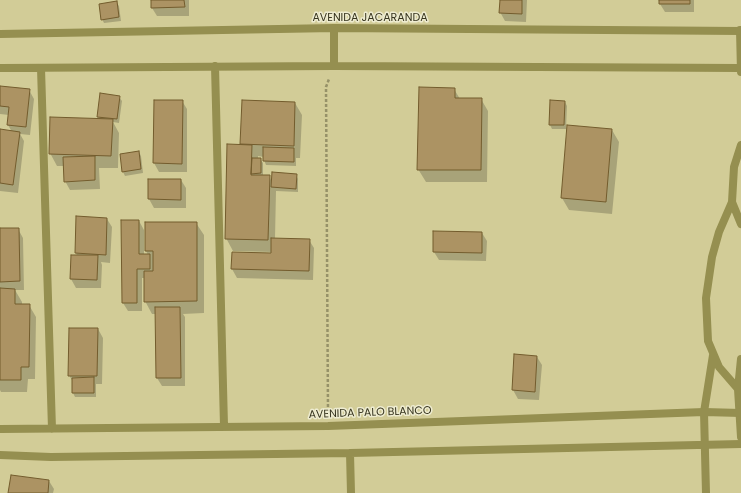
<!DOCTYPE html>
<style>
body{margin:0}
canvas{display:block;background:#d2cc97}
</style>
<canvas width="741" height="493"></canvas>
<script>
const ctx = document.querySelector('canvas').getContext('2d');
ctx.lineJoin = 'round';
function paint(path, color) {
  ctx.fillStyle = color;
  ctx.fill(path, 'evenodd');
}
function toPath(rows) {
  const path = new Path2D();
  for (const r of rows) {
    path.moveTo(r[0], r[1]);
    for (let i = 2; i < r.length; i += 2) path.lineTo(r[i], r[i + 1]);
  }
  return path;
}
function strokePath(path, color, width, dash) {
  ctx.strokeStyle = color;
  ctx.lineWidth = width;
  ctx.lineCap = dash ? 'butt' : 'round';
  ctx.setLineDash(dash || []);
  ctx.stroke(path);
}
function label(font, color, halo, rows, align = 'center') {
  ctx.font = font + ' Poppins,sans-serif';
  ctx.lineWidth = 3;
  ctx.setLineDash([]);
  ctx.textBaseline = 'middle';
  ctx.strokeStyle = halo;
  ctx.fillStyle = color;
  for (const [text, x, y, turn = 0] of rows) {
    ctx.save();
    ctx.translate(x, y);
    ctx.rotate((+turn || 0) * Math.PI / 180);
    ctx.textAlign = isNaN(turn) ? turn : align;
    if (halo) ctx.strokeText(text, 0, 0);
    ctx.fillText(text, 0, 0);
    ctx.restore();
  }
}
const shadow = toPath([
 [152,0,189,0,189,16,157,16,152,8],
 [501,0,527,0,526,22,505,21,500,12],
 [660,0,694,0,694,12,665,12,660,4],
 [116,2,119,6,121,21,104,23,102,19],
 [0,87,29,90,34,99,30,135,20,134,24,141,18,193,0,191,0,130,12,132,8,125,9,115,0,114],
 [454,89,460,99,481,99,488,111,487,182,426,182,418,169],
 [119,97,122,101,119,123,113,122,119,133,118,168,99,168,100,189,70,190,65,181,64,166,57,166,50,153,100,120,98,117],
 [155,101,182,101,187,109,187,172,159,172,154,163],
 [242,101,295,103,302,115,300,158,296,158,296,166,266,165,264,160,264,157,258,156,258,159,260,159,263,163,263,176,269,176,272,182,296,175,298,179,298,192,276,191,275,239,309,240,314,248,313,280,237,278,232,269,272,254,272,252,233,251,226,238,241,146],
 [565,102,567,106,566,129,552,129,550,125],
 [612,130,619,142,612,214,569,210,562,198],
 [139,152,141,156,143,173,125,176,123,172],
 [149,180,181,180,186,188,186,208,154,208,149,199],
 [77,217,107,219,112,227,110,263,101,262,102,265,101,288,76,288,71,279,77,256,76,253],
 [139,221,144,230,144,255,148,255,146,251,146,223,196,223,204,235,204,313,183,314,185,317,185,386,162,386,157,378,156,314,152,314,145,301,145,278,142,278,142,311,128,311,123,303],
 [0,229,18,229,23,238,24,290,15,290,22,302,22,305,29,305,36,317,35,379,28,379,27,392,1,392,0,390],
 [482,233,487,241,486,261,439,260,434,252],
 [98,329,103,338,102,384,96,384,96,397,75,397,73,393,73,382,69,375],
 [515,355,537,357,542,365,539,400,518,399,513,390],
 [49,481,54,489,53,493,9,493]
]);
const building = toPath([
 [151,0,184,0,185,7,151,8,151,0],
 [500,0,522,0,522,14,499,13,500,0],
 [659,0,690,0,690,4,659,4,659,0],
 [117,1,119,17,101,20,99,4,117,1],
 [0,86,30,89,26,127,7,125,9,107,0,106,0,86],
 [419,87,455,88,455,98,482,98,481,170,417,170,419,87],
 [100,93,120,96,117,119,97,117,100,93],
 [154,100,183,100,182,164,153,163,154,100],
 [242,100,295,102,294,146,240,144,242,100],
 [550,100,565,101,564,125,549,125,550,100],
 [50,117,113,119,111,156,49,154,50,117],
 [567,125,612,129,606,202,561,198,567,125],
 [0,129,20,132,13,185,0,183,0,129],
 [227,144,252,145,251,175,270,175,268,240,225,239,227,144],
 [263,147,294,148,294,162,263,161,263,147],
 [139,151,141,169,122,172,120,154,139,151],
 [95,156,95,180,64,182,63,157,95,156],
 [252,158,261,158,261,173,251,174,252,158],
 [272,172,297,174,296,189,271,187,272,172],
 [148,179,181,179,181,200,148,199,148,179],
 [76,216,107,218,106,255,75,253,76,216],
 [121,220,139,220,139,254,150,254,150,269,137,269,137,303,122,303,121,220],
 [145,222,197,222,197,301,144,302,144,271,153,271,153,251,145,251,145,222],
 [0,228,19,228,20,281,0,282,0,228],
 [433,231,482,232,482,253,433,252,433,231],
 [271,238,310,239,309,271,231,269,232,252,271,253,271,238],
 [71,255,98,255,97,280,70,279,71,255],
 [0,288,15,289,15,304,30,304,29,367,21,367,21,380,0,380,0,288],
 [155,307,180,307,181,378,156,378,155,307],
 [69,328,98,328,97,376,68,376,69,328],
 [514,354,537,356,535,392,512,390,514,354],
 [94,377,94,393,72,393,72,378,94,377],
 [11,475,49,480,48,493,8,493,11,475]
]);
const path = toPath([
 [328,412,326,87,329,79]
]);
const lane = toPath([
 [740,30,741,72],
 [741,145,734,167,732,202,741,224],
 [732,202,719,232,712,257,706,298,708,341,719,367,738,389],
 [741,359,738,389,741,437],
 [704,412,713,355]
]);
const street = toPath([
 [0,34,334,28,741,31],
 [215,66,224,426],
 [334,66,334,28],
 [0,68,334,66,741,68],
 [41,68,52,429],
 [704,412,706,493],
 [0,429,328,426,704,412,741,413],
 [350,453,351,493],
 [0,455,51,457,350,453,741,444]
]);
const streetNames = [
 ["AVENIDA JACARANDA",370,18],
 ["AVENIDA PALO BLANCO",370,413,-2]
];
paint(shadow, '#0003');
paint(building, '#ac9363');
strokePath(building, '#735c2d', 1);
strokePath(path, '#969168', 2.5, [3, 2]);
strokePath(lane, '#958f50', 8);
strokePath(street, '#958f50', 8);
label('11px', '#37351f', '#eeecd1', streetNames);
</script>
